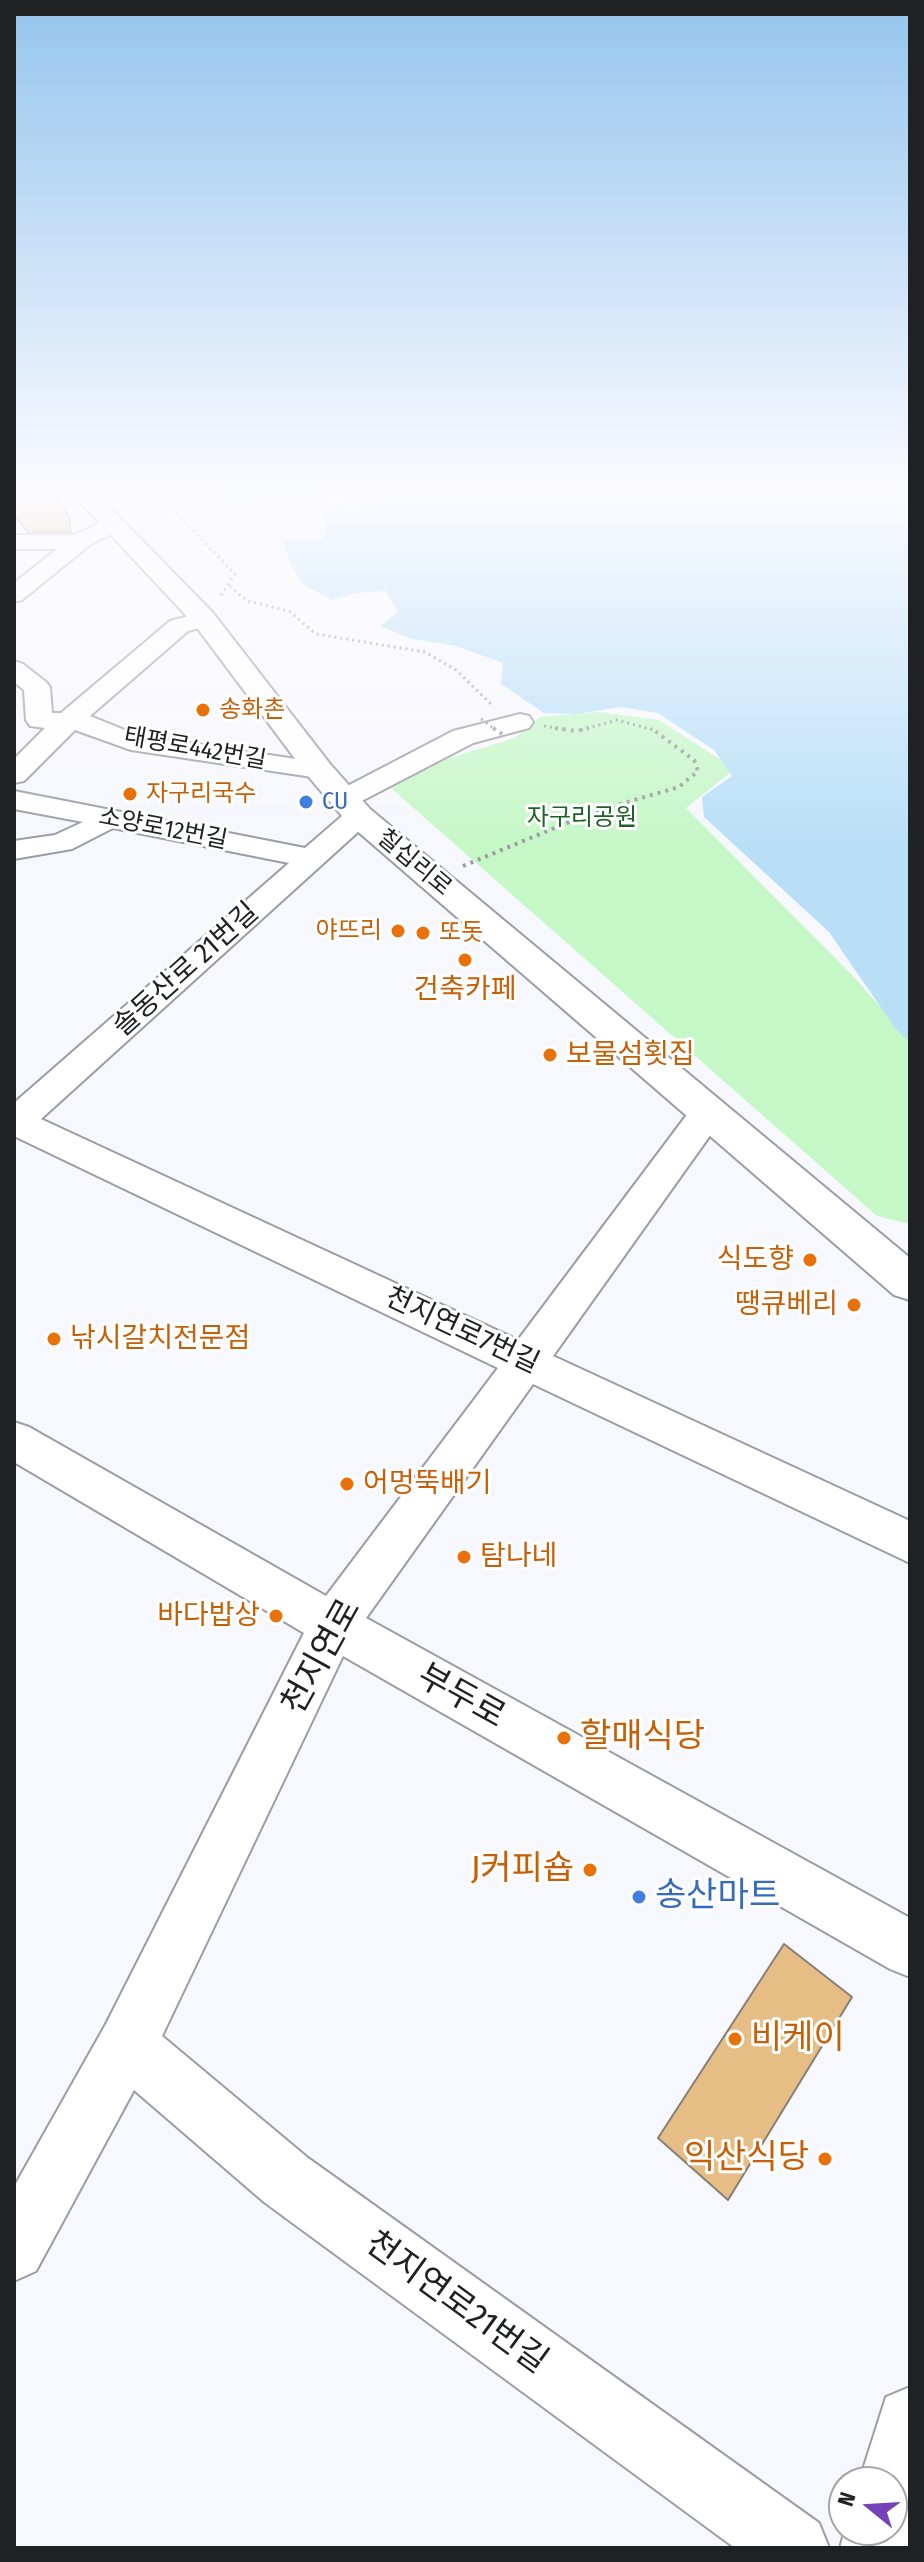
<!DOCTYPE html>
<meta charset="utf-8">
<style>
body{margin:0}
#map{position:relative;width:924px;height:2562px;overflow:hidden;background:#f7f7fe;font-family:"Fira Sans Condensed",sans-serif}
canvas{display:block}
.frame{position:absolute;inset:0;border:16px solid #202124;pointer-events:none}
.north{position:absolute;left:828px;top:2466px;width:80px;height:80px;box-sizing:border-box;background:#fff;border:2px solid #a6a6a7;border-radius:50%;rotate:288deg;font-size:22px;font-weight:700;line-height:32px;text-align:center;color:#202124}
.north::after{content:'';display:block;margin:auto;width:28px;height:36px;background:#7541b8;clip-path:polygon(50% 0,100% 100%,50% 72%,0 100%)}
</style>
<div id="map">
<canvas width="924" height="2562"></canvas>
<div class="frame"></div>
<div class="north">N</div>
</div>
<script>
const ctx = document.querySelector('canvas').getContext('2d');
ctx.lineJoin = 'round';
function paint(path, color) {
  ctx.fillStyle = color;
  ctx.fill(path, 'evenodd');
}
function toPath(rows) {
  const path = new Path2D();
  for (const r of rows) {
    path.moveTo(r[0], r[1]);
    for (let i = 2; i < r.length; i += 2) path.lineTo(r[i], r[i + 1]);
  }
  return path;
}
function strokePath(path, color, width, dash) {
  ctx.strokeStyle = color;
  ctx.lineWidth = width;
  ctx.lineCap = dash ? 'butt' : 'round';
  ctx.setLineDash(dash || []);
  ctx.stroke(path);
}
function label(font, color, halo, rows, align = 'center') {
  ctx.font = font + ' "Fira Sans Condensed","Noto Sans KR",sans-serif';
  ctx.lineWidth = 6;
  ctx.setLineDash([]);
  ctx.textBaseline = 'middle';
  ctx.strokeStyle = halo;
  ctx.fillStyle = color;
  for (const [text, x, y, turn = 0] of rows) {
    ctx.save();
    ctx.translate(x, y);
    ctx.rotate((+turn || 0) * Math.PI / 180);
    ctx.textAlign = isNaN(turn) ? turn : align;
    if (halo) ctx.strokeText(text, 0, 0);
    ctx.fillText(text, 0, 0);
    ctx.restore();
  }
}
const green = toPath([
 [600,712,659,720,735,769,686,808,851,974,910,1040,910,1224,877,1216,391,788,446,759,515,738,540,717]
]);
const forest = toPath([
 [372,487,331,495,225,504,217,488]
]);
const water = toPath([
 [421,487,910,487,910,1043,895,1028,829,932,704,817,702,797,732,776,714,750,658,713,621,707,577,714,544,713,501,684,503,663,456,646,412,639,380,626,398,612,385,591,356,593,332,600,303,584,291,565,282,540,324,541,326,510,331,501,350,505,408,496]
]);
const building = toPath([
 [14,487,46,487,69,516,71,532,28,532,14,515,14,487],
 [784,1944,852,1997,728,2200,658,2138,784,1944]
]);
const pathFar1 = toPath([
 [168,487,167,504,235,574,220,597],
 [229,487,305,495,308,500,276,504],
 [166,496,190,487],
 [230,586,247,601,289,611,316,634,425,652,456,670,493,706],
 [544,726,567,730],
 [581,730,617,720,654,730]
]);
const path = toPath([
 [555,728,576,731,589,728],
 [463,866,593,812,679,787,698,771,694,760,651,728]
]);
const minor = toPath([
 [113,517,121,519,124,524,121,529,91,544,22,600,14,602,14,583,57,549,14,549,14,535,74,535,113,517],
 [204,612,213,614,216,619,213,624,188,631,90,716,137,735,329,764,333,770,329,776,319,778,131,750,75,730,24,781,14,783,14,759,45,728,30,726,26,720,24,690,14,682,14,661,23,664,46,682,50,687,52,713,61,713,170,621,204,612],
 [520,714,529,716,533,722,529,728,473,743,354,805,344,808,334,805,330,799,334,793,453,731,520,714],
 [14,791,305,848,349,810,359,807,369,810,373,816,369,822,41,1119,518,1340,695,1104,708,1101,721,1104,726,1113,553,1356,910,1521,910,1563,533,1384,366,1618,910,1918,910,1977,890,1969,343,1656,162,2036,308,2158,819,2523,829,2548,735,2548,264,2202,134,2090,36,2271,14,2281,14,2187,106,2024,304,1633,14,1462,14,1422,29,1427,326,1596,498,1368,14,1136,14,1103,289,863,113,828,72,849,14,859,14,841,55,835,83,822,14,809,14,791],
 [910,2387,910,2548,840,2548,845,2530,892,2530,892,2482,859,2482,886,2397,910,2387]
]);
const major = toPath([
 [66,487,90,487,213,613,330,764,370,809,910,1258,910,1300,894,1295,348,823,308,776,195,625,66,487]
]);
const pathBridgeFar1 = toPath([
 [481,719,496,730]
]);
const pathBridge = toPath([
 [493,728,502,734]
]);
const markers = [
 [203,710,8,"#e8710a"],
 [130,794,8,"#e8710a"],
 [306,802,8,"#3f7fe0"],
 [398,931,8,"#e8710a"],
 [423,933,8,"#e8710a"],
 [465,960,8,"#e8710a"],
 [550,1055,8,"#e8710a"],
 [810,1260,8,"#e8710a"],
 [854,1305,8,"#e8710a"],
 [54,1339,8,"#e8710a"],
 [347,1484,8,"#e8710a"],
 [464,1557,8,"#e8710a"],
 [276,1616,8,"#e8710a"],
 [564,1738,8,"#e8710a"],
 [590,1870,8,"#e8710a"],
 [639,1897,8,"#3f7fe0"],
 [735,2039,8,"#e8710a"],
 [825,2159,8,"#e8710a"]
];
const farFoodnames = [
 ["송화촌",219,710],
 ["자구리국수",146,794],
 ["야뜨리",382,931,"right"],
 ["또돗",439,933]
];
const farStreetnames = [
 ["태평로442번길",195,749,10],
 ["소양로12번길",163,829,11],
 ["칠십리로",414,863,40]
];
const farShopnames = [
 ["CU",322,802]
];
const farParknames = [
 ["자구리공원",582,818]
];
const streetNames = [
 ["솔동산로 21번길",186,970,-42],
 ["천지연로7번길",462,1331,25]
];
const foodNames = [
 ["건축카페",465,990,"center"],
 ["보물섬횟집",566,1055],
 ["식도향",794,1260,"right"],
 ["땡큐베리",838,1305,"right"],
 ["낚시갈치전문점",70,1339],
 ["어멍뚝배기",363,1484],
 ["탐나네",480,1557],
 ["바다밥상",260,1616,"right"]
];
const nearStreetnames = [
 ["천지연로",322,1657,-61],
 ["부두로",461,1697,29],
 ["천지연로21번길",456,2303,36]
];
const nearFoodnames = [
 ["할매식당",580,1738],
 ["J커피숍",574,1870,"right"],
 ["비케이",751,2039],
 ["익산식당",809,2159,"right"]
];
const nearShopnames = [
 ["송산마트",655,1897]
];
paint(green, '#c6f7c7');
paint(forest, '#96c998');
paint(water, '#b9dff7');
paint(building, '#e6be85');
strokePath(building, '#857f77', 2);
strokePath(minor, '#9b9ca6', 4);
strokePath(major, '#9b9ca6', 4);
strokePath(pathFar1, '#9b9ca1', 3, [2, 4]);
strokePath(path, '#9b9ca1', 4, [3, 5]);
paint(minor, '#fff');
paint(major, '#fff');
strokePath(pathBridgeFar1, '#9b9ca1', 3, [2, 4]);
strokePath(pathBridge, '#9b9ca1', 4, [3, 5]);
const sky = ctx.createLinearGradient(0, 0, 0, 845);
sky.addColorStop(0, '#95c5ee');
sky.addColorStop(0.58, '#fbfbff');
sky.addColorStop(1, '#fbfbff00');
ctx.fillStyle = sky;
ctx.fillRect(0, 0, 924, 845);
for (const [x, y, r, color] of markers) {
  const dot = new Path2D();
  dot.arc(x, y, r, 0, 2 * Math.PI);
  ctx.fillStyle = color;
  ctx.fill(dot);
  strokePath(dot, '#fff', 3);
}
label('24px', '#c56008', '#fff', farFoodnames, 'left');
label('24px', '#202124', '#fff', farStreetnames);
label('24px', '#366cbe', '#fff', farShopnames, 'left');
label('24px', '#1d6326', '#fff', farParknames);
label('28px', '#202124', '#fff', streetNames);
label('28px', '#c56008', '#fff', foodNames, 'left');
label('34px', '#202124', '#fff', nearStreetnames);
label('34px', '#c56008', '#fff', nearFoodnames, 'left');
label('34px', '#366cbe', '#fff', nearShopnames, 'left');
</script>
